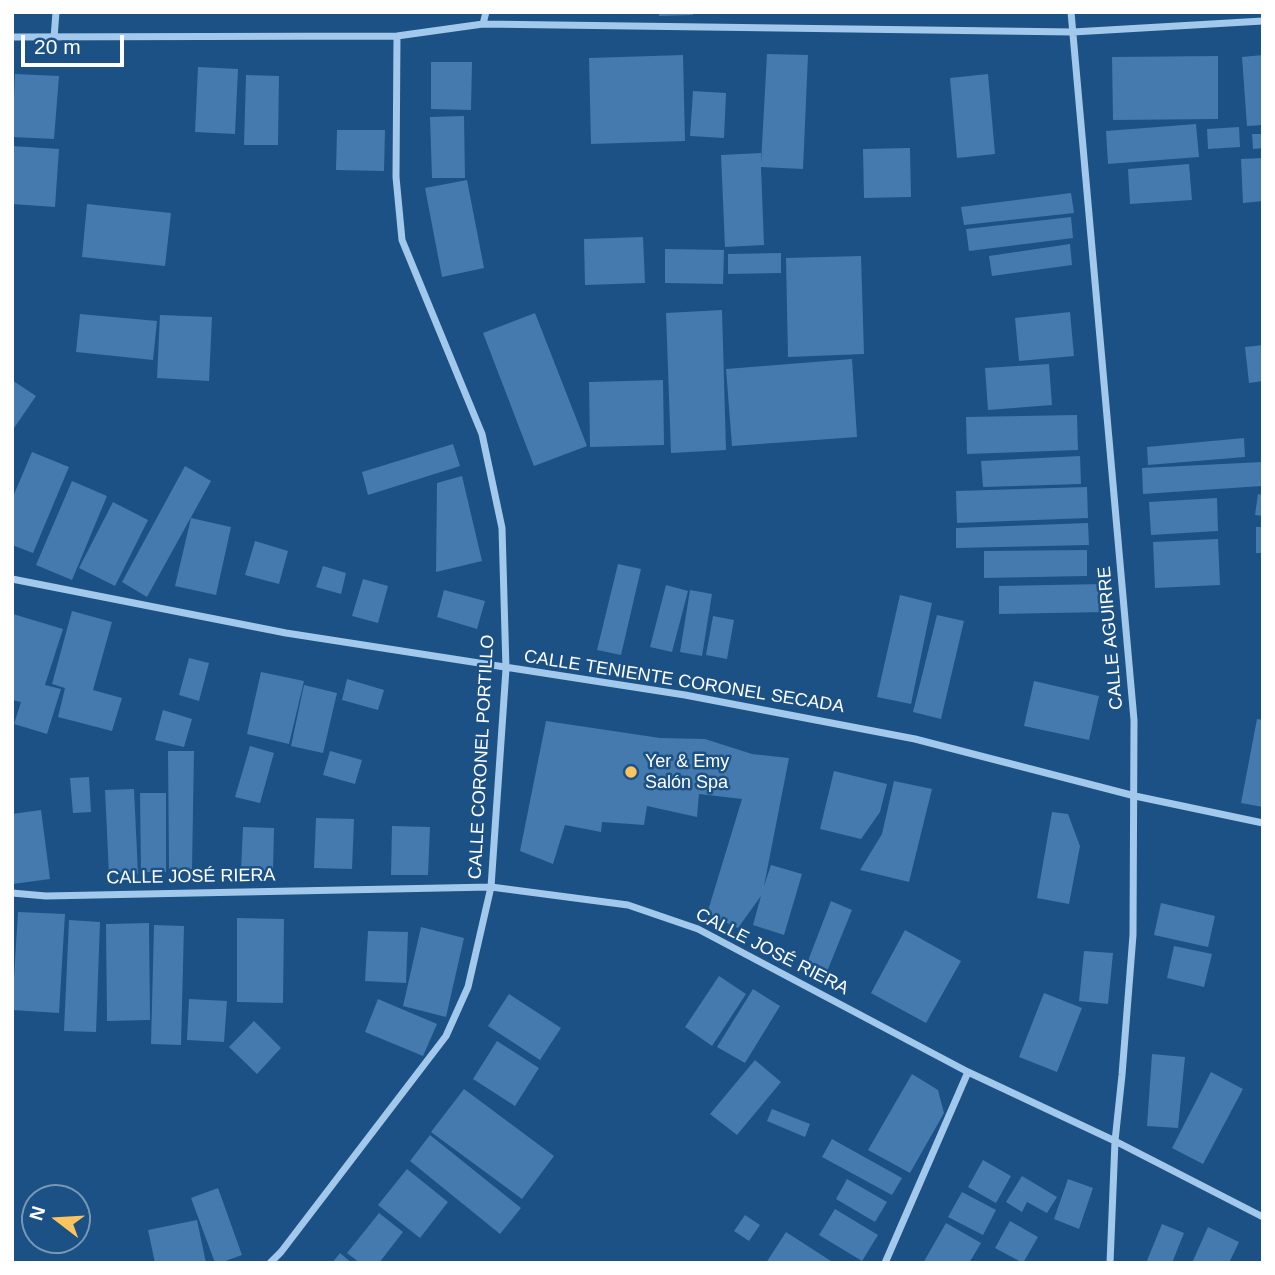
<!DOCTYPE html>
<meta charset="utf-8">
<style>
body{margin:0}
#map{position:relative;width:1275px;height:1275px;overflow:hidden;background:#1b5184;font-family:Helvetica,sans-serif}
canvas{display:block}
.frame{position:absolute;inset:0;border:14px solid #fff;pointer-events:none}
.north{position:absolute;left:21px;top:1184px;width:70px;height:70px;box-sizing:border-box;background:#1b5184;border:2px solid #7697b5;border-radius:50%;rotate:287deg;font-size:19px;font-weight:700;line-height:28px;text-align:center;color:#fff}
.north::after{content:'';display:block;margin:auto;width:24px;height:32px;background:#fcc35f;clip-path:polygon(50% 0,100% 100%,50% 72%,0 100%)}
.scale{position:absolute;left:21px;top:35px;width:103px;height:32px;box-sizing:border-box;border:4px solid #fff;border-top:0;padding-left:9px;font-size:21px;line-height:24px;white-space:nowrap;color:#fff;-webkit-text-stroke:5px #1b5184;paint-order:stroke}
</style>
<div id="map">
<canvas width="1275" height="1275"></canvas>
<div class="frame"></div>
<div class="north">N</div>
<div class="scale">20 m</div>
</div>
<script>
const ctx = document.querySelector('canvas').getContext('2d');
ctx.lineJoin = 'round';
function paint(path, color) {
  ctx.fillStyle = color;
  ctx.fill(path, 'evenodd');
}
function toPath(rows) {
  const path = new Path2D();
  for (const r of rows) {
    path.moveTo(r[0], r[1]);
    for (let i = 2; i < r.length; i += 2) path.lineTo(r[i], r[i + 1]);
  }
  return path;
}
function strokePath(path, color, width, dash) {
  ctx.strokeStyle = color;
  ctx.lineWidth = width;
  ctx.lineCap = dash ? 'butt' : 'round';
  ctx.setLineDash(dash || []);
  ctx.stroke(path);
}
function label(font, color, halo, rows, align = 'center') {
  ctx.font = font + ' Helvetica,sans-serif';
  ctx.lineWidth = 5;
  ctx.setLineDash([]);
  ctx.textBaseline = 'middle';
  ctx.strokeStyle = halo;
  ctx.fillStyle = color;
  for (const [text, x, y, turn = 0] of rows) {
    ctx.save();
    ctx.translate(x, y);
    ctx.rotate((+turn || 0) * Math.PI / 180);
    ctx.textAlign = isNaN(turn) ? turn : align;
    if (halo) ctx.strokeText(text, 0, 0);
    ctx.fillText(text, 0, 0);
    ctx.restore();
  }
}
const building = toPath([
 [659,12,693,12,693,15,659,16],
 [767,54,808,55,803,169,761,167,764,245,725,247,721,155,761,153,761,163],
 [683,55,685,141,591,144,589,58],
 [1263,55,1263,125,1247,126,1242,57],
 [1218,56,1218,119,1113,120,1112,57],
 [431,62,472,62,471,110,431,109],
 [198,67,238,69,235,134,195,132],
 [15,74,59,76,54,139,12,137],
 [988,74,995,154,957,158,950,78],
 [246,75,279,76,278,145,244,145],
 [693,91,726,93,724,138,690,136],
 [464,116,465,178,432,178,430,117],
 [1196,124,1199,157,1108,164,1106,131],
 [1239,127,1240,147,1208,149,1207,129],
 [337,130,385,130,384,171,336,170],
 [1252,134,1263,134,1263,148,1253,149],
 [12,146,59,149,55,207,12,204],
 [910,148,911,197,864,198,863,149],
 [1263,158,1263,201,1243,203,1241,159],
 [1189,164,1192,200,1130,204,1128,169],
 [467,180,484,268,442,277,425,188],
 [1071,193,1074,213,964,225,961,207],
 [87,204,171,213,165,266,82,257],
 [1071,217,1073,238,969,251,966,229],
 [643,237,645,283,585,285,584,239],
 [1070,244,1072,265,992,276,989,256],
 [665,249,724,250,723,284,665,283],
 [781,253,781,273,728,274,728,254],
 [861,256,864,354,788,357,786,258],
 [722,310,726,450,671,453,666,313],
 [1070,312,1074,356,1019,361,1015,318],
 [535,313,587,446,534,466,483,333],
 [80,314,157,321,153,360,76,352],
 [160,315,212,317,209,381,157,378],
 [1263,345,1263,381,1249,383,1245,347],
 [852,359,857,437,732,446,726,369],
 [1049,364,1052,405,988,410,985,368],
 [12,380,36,396,12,431],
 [663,380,664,445,590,447,589,382],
 [1077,415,1078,450,967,454,966,417],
 [1244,438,1245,457,1148,465,1147,447],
 [453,444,460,466,368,495,362,472],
 [32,452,69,467,33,553,12,545,12,499],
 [1080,456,1081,484,983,487,981,461],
 [1262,462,1262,486,1143,494,1142,468],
 [185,466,211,481,147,597,122,582],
 [462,476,482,561,436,572,437,483],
 [72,481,107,496,72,580,36,565],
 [1087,487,1088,518,957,523,956,491],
 [1258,494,1263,495,1263,516,1255,515],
 [1217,498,1218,531,1151,535,1149,502],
 [113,502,148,520,115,586,79,568],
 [191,518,231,527,216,595,175,586],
 [1088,523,1089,545,956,548,956,528],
 [1256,527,1263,527,1263,553,1256,553],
 [1218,539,1220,585,1155,588,1153,542],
 [255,541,288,551,279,584,245,575],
 [1087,550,1087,576,984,578,984,551],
 [618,564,641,569,621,655,597,650],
 [323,566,346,573,341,594,316,587],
 [363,579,388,586,378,623,352,616],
 [1104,584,1105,612,999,614,999,586],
 [666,585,688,591,672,652,650,647],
 [444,590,485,601,477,629,437,617],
 [690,590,712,594,702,656,680,652],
 [900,595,932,603,911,704,877,697],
 [72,611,112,622,93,690,122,698,112,731,58,717,65,688,52,684],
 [13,614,63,629,45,685,61,689,47,734,14,724,21,702,12,700],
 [937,615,964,621,941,719,913,712],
 [713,616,734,620,727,659,706,655],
 [189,658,209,663,199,701,179,695],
 [261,672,304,681,289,744,247,734],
 [347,679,384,690,378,710,342,700],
 [1034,681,1099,696,1089,740,1024,726],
 [304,685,337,693,323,753,291,746],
 [163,710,192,719,184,747,155,740],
 [1257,719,1263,720,1263,807,1241,803],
 [546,721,660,738,705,739,752,754,789,758,764,886,771,865,802,874,784,935,753,925,761,896,738,928,707,914,742,799,699,794,697,817,647,806,644,825,602,822,601,832,565,825,553,864,520,851],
 [250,746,274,753,260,803,235,797],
 [168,751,194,751,192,869,169,869],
 [330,751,362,760,355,784,323,775],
 [834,771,887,784,880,812,861,839,820,829],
 [89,777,91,812,73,813,70,778],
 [894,781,932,789,909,882,860,870,882,834],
 [134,789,138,874,109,875,105,790],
 [140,793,166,793,166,872,141,872],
 [41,810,50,879,13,884,12,814],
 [1052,812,1068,814,1080,846,1069,904,1037,898],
 [316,818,354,819,352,869,314,868],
 [392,826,430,827,428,875,391,875],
 [243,827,274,828,273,871,241,870],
 [831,901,852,910,826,974,806,966],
 [1161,903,1215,916,1208,947,1154,935],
 [18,912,65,914,59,1013,12,1010],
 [237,918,284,919,283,1003,237,1002],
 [69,920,100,922,96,1032,64,1031],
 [149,923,150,1020,107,1021,106,924],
 [154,925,184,926,181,1045,151,1044],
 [421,927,464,938,446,1017,403,1006],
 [905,930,961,961,926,1023,871,993],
 [368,931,408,932,406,983,365,981],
 [1174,946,1212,954,1204,987,1167,978],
 [1084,951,1113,953,1108,1004,1079,1001],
 [719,976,746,994,712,1046,685,1027],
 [753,989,780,1006,745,1063,717,1047],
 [1044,993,1082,1008,1057,1072,1019,1057],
 [509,994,561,1028,540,1060,488,1026],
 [189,999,227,1001,224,1042,187,1040],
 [378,999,437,1024,423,1056,365,1032],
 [254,1021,281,1048,257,1074,229,1047],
 [497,1041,539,1068,515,1106,473,1079],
 [1152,1054,1185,1057,1178,1128,1147,1126],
 [755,1060,781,1082,737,1135,710,1114],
 [1211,1072,1243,1089,1203,1164,1172,1148],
 [912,1074,938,1090,944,1113,910,1173,868,1150],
 [464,1089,554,1156,522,1199,431,1132],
 [772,1109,810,1124,805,1137,767,1121],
 [430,1135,521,1208,500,1234,410,1161],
 [832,1139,902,1178,892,1195,822,1157],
 [983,1160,1011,1176,996,1203,968,1187],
 [407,1169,448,1202,420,1238,378,1205],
 [1022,1176,1057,1197,1047,1213,1027,1202,1022,1212,1006,1202],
 [847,1179,887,1202,875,1222,836,1199],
 [1068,1179,1093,1188,1079,1229,1054,1219],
 [218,1188,242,1255,220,1263,215,1263,191,1198],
 [962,1192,996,1210,983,1235,948,1217],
 [835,1209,878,1235,862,1261,819,1235],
 [379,1213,403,1232,379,1263,360,1263,347,1253],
 [745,1215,760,1225,749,1241,734,1231],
 [197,1220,206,1263,155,1263,148,1230],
 [1010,1221,1038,1237,1023,1263,995,1248],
 [946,1223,981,1243,969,1263,923,1263],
 [1162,1224,1184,1233,1172,1263,1146,1263],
 [1208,1227,1239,1242,1229,1263,1192,1263],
 [786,1232,834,1263,766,1263],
 [340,1253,352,1263,332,1263]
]);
const minor = toPath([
 [1071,12,1134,720,1133,935,1122,1075,1115,1141,1110,1263],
 [483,24,486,12],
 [12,37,397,36,483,24,1073,32,1263,21],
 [54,38,56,12],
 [12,579,286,633,685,695,915,739,1135,796,1263,823],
 [12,893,46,896,491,887,628,905,698,929,968,1072,1115,1141,1263,1217],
 [270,1263,281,1252,446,1036,468,987,491,887,506,669,502,528,482,434,402,240,396,177,397,36],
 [885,1263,968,1072]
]);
const markers = [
 [631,772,7,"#fcc35f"]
];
const streetNames = [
 ["CALLE AGUIRRE",1111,638,-95],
 ["CALLE TENIENTE CORONEL SECADA",684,682,9],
 ["CALLE CORONEL PORTILLO",482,757,-87],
 ["CALLE JOSÉ RIERA",191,877,-1],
 ["CALLE JOSÉ RIERA",772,952,27]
];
const poiNames = [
 ["Yer & Emy",645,762],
 ["Salón Spa",645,783]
];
paint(building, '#447aad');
strokePath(minor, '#a2c8eb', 7);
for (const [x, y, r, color] of markers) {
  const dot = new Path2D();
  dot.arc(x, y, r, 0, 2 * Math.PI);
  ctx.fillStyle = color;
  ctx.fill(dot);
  strokePath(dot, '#1b5184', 2.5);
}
label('18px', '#fff', '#1b5184', streetNames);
label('18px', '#fff', '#1b5184', poiNames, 'left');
</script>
